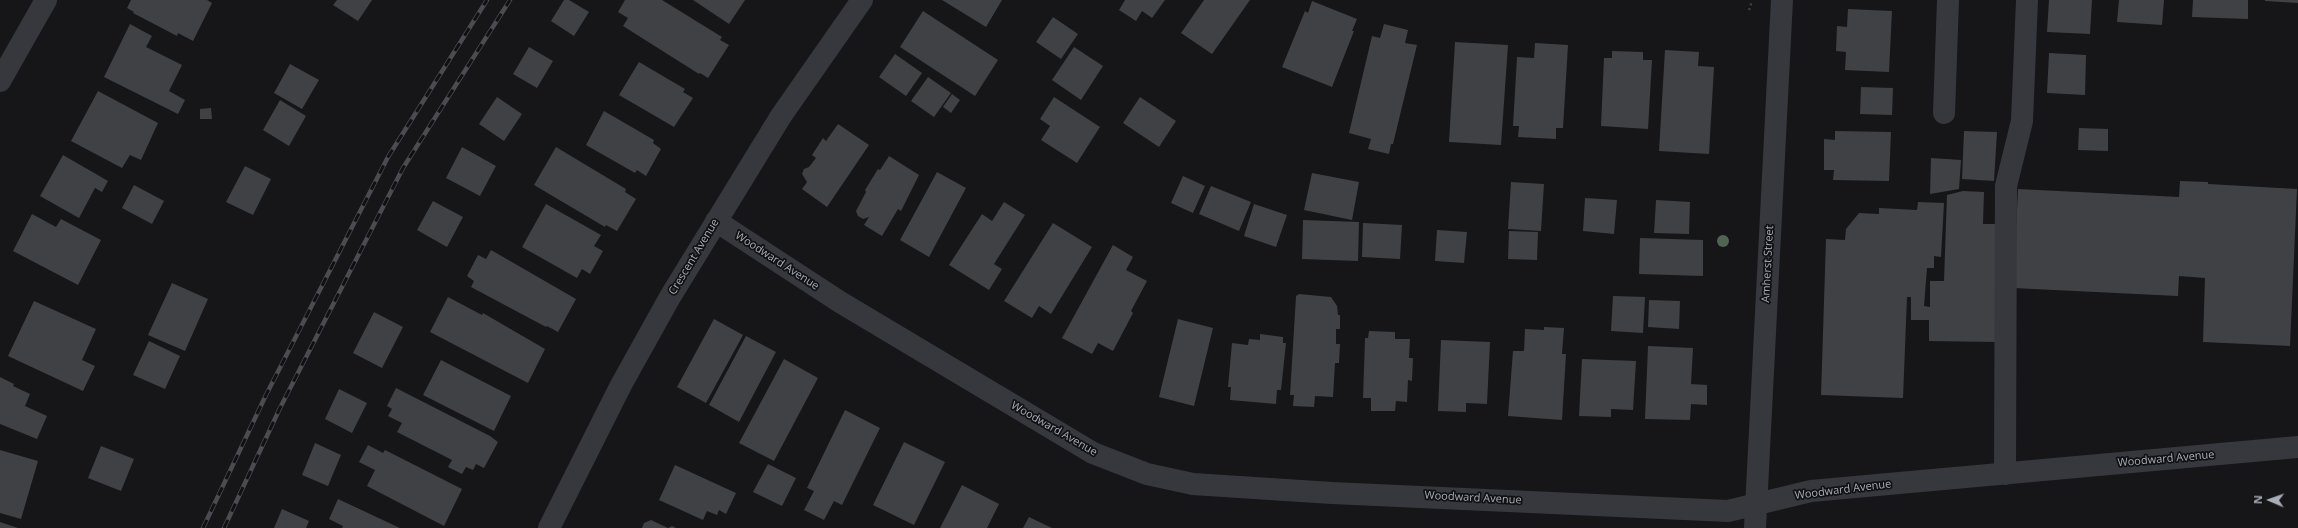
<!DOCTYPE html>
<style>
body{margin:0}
#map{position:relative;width:2298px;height:528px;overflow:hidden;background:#161618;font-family:"Open Sans",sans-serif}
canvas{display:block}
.north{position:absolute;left:2250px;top:480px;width:40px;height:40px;-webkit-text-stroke:3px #111113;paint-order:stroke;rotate:272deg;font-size:11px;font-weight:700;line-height:16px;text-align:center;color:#a8adb8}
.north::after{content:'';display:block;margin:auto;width:14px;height:18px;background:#a8adb8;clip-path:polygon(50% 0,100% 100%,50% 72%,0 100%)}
</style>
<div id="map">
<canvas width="2298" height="528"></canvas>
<div class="north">N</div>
</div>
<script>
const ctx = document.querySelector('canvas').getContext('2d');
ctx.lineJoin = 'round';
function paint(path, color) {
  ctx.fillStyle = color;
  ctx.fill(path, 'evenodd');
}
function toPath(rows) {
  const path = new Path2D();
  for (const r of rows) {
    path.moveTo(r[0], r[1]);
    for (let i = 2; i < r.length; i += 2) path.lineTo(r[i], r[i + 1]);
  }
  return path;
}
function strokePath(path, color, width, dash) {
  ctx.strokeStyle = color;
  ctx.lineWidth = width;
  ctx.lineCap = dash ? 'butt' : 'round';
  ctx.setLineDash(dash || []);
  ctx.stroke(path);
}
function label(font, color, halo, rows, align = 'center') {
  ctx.font = font + ' "Open Sans",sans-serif';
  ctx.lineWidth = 3.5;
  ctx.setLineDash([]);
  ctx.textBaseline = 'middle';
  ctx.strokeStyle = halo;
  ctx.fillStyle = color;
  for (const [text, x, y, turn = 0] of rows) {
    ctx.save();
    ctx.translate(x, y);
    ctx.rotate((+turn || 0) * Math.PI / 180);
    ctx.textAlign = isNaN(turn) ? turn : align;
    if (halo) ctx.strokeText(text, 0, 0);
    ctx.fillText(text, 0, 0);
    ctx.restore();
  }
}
const building = toPath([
 [131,0,207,0,212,3,193,41,178,33,177,36,133,13,134,12,127,8],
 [337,0,372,0,358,21,333,5],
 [564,0,569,0,589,12,574,36,551,21],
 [625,0,662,0,722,37,720,40,729,45,708,78,700,73,699,74,623,26,628,18,618,12],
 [693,0,745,0,729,24],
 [942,0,1002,0,986,27],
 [1125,0,1165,0,1152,18,1142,11,1136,21,1119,10],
 [1204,0,1250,0,1212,54,1181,33],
 [2049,0,2092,0,2090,34,2047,32],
 [2119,0,2164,0,2162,25,2117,22],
 [2193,0,2248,0,2248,19,2192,17],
 [2265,0,2298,0,2298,3,2265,1],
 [1312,1,1357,19,1352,31,1354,31,1332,87,1282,67,1305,11,1308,13],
 [1848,9,1892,11,1889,72,1845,70,1846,52,1836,51,1837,26,1847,27],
 [923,11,998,60,975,96,900,47],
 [1053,17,1078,34,1061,59,1036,42],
 [130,24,152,36,146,47,182,65,169,91,185,100,178,114,104,77],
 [1384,24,1408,30,1405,43,1417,45,1393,144,1391,144,1389,154,1368,149,1371,139,1349,133,1372,36,1380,38],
 [1455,42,1508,45,1501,145,1449,142],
 [1535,43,1568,45,1563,128,1556,128,1556,139,1518,137,1519,126,1513,126,1517,57,1534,58],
 [529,47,553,61,537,88,513,74],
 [1074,47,1103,66,1081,100,1052,80],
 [1665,50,1699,52,1698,66,1714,67,1709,154,1659,151],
 [1612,51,1643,52,1643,60,1652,60,1648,129,1601,126,1604,58,1612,58],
 [2049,53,2086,55,2085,95,2047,93],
 [895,54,922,73,906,96,879,77],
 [639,62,685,89,683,92,693,98,674,127,619,95],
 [290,64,319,80,302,109,274,93],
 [928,77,951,93,934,117,911,101],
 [1861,87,1893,88,1892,115,1860,114],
 [98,91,158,123,141,160,130,155,122,168,71,141],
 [952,94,960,100,951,113,943,107],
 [497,97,522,114,504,141,479,124],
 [1054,97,1100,127,1077,163,1041,140,1050,126,1040,119],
 [1140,97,1176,121,1159,147,1123,123],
 [280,100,306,116,289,146,263,130],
 [211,108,212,119,200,119,200,109],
 [604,111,654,140,653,143,661,149,646,176,637,170,635,173,586,145],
 [838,124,869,145,827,207,802,189,807,182,802,174,804,169,809,167,816,158,812,155,823,138,826,141],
 [2079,128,2108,129,2108,151,2078,150],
 [1835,131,1891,132,1889,181,1833,180,1834,170,1824,170,1824,139,1835,140],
 [1964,131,1997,132,1994,181,1962,179],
 [462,147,496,166,480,196,446,178],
 [556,147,626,189,625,192,636,199,617,231,606,225,605,227,534,185],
 [63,155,108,181,102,192,95,188,79,218,40,196],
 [889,156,919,175,901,211,898,209,882,236,864,225,869,217,863,219,858,216,856,211,866,192,865,190,878,169,880,170],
 [1931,158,1961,160,1959,189,1930,194],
 [245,166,271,179,253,215,226,202],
 [937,172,966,188,929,257,900,240],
 [1312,173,1359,182,1352,220,1304,210],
 [1183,176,1205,186,1193,213,1171,203],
 [2180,181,2208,182,2208,184,2297,189,2290,346,2203,342,2205,278,2179,276,2178,296,2013,288,2018,189,2179,197],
 [1511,182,1544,184,1541,231,1508,229],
 [134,185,164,201,152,224,122,208],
 [1211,186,1251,202,1239,231,1199,214],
 [1963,191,1984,192,1983,224,2001,224,1998,342,1929,341,1929,320,1911,320,1911,297,1907,297,1903,398,1821,395,1826,239,1845,240,1846,229,1859,213,1879,214,1879,208,1917,210,1918,202,1944,203,1941,257,1934,256,1934,268,1927,268,1924,306,1930,307,1930,281,1944,281,1947,195],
 [1585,198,1617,200,1614,234,1583,231],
 [1656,200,1690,202,1689,234,1654,233],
 [433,201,463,217,447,247,417,230],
 [1004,202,1025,215,994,264,1002,269,989,290,949,265,982,214,992,221],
 [546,204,601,235,594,246,603,251,590,274,582,269,577,278,522,247],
 [1254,204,1287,215,1276,247,1244,236],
 [32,214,56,227,61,219,101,240,78,285,13,251],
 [1303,220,1359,222,1358,261,1302,259],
 [1053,223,1092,247,1051,314,1039,306,1032,318,1004,301],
 [1363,223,1402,225,1400,259,1362,257],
 [1437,230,1467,232,1464,263,1435,261],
 [1509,231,1538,232,1537,260,1508,259],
 [1640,238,1703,240,1703,276,1639,274],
 [1113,245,1133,257,1126,270,1147,281,1131,311,1133,313,1113,351,1098,343,1092,354,1062,338],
 [491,250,576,299,558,332,547,326,546,327,471,287,474,281,467,276,478,255,486,259],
 [172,283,208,299,185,351,148,335],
 [1299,294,1331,297,1337,306,1338,315,1340,315,1340,329,1336,329,1336,344,1340,344,1339,363,1335,363,1333,397,1315,396,1314,407,1293,406,1294,395,1290,395,1296,296],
 [1613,296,1645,297,1643,333,1611,331],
 [448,297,482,315,483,313,545,349,528,383,430,332],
 [1649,300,1680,301,1679,329,1648,327],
 [34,301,96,329,82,360,95,366,83,391,8,356],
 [374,312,403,327,382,368,353,353],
 [714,319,743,335,706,403,677,387],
 [1178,319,1213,328,1194,406,1159,397],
 [1544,327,1564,328,1562,354,1566,354,1562,420,1508,416,1513,351,1524,351,1525,329,1544,330],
 [1369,331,1395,332,1395,339,1410,339,1409,358,1413,358,1412,381,1408,380,1407,402,1396,401,1395,411,1371,411,1371,398,1363,398,1365,338,1368,338],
 [1260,334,1283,337,1283,343,1286,343,1281,390,1277,390,1276,404,1230,400,1231,387,1228,387,1232,343,1248,345,1249,339,1260,340],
 [746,336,776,352,739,422,709,405],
 [1441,340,1490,342,1487,404,1466,403,1466,412,1438,411],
 [149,341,180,356,165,389,133,375],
 [1648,346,1693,348,1691,384,1707,385,1707,405,1691,404,1690,420,1645,419],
 [784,359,818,378,774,461,739,443],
 [1582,359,1636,361,1633,410,1611,409,1611,417,1579,416],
 [441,360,511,396,494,431,423,395],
 [0,377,14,384,13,386,30,394,25,406,47,416,37,439,0,424],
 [396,388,490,436,498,442,484,468,476,464,473,470,466,467,462,474,448,467,452,460,397,432,402,423,388,416,392,409,387,406],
 [339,389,367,403,352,433,325,419],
 [845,410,880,428,842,505,834,501,824,520,804,510,814,491,807,488],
 [904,442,945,462,914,525,873,505],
 [315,443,341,455,328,486,302,475],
 [368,445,383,453,385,450,462,489,444,526,367,486,375,470,359,462],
 [101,446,134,459,121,491,88,478],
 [0,450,38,461,21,519,0,513],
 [768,464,796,478,782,506,753,492],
 [675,465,736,493,726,514,719,510,717,515,707,511,703,520,659,500],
 [962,485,999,504,987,528,940,528],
 [338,499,400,528,342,528,343,526,329,519],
 [282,509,309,521,306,528,274,528],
 [1029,517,1052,528,1023,528],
 [651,520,668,528,672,526,676,528,642,528,644,523],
 [0,522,18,528,0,528]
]);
const path = toPath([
 [1749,10,1752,1]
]);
const minor = toPath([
 [0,81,46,0],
 [1944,113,1948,0],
 [716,221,840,302,1093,453,1147,474,1193,484,1332,493,1728,511,1811,491,2298,447],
 [2005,474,2006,186,2022,121,2027,0],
 [549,528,621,385,670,297,781,116,862,0],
 [1755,528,1782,0]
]);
const rail = toPath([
 [203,528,266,395,388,157,487,0],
 [224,528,280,408,403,168,510,0]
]);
const trees = [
 [1723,241]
];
const streetNames = [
 ["Crescent Avenue",694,257,-59],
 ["Woodward Avenue",777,261,33],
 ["Amherst Street",1768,264,-87],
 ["Woodward Avenue",1054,429,30],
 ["Woodward Avenue",2166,459,-5],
 ["Woodward Avenue",1843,490,-7],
 ["Woodward Avenue",1473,498,3]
];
paint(building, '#404145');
strokePath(path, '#3d3f44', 2.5, [2, 3]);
strokePath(minor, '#37383d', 22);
strokePath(rail, '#4a4c52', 4.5);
strokePath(rail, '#111113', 3, [9]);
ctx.fillStyle = '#506452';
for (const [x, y] of trees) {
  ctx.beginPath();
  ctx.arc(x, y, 6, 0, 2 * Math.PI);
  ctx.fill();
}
label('11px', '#a8adb8', '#111113', streetNames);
</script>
